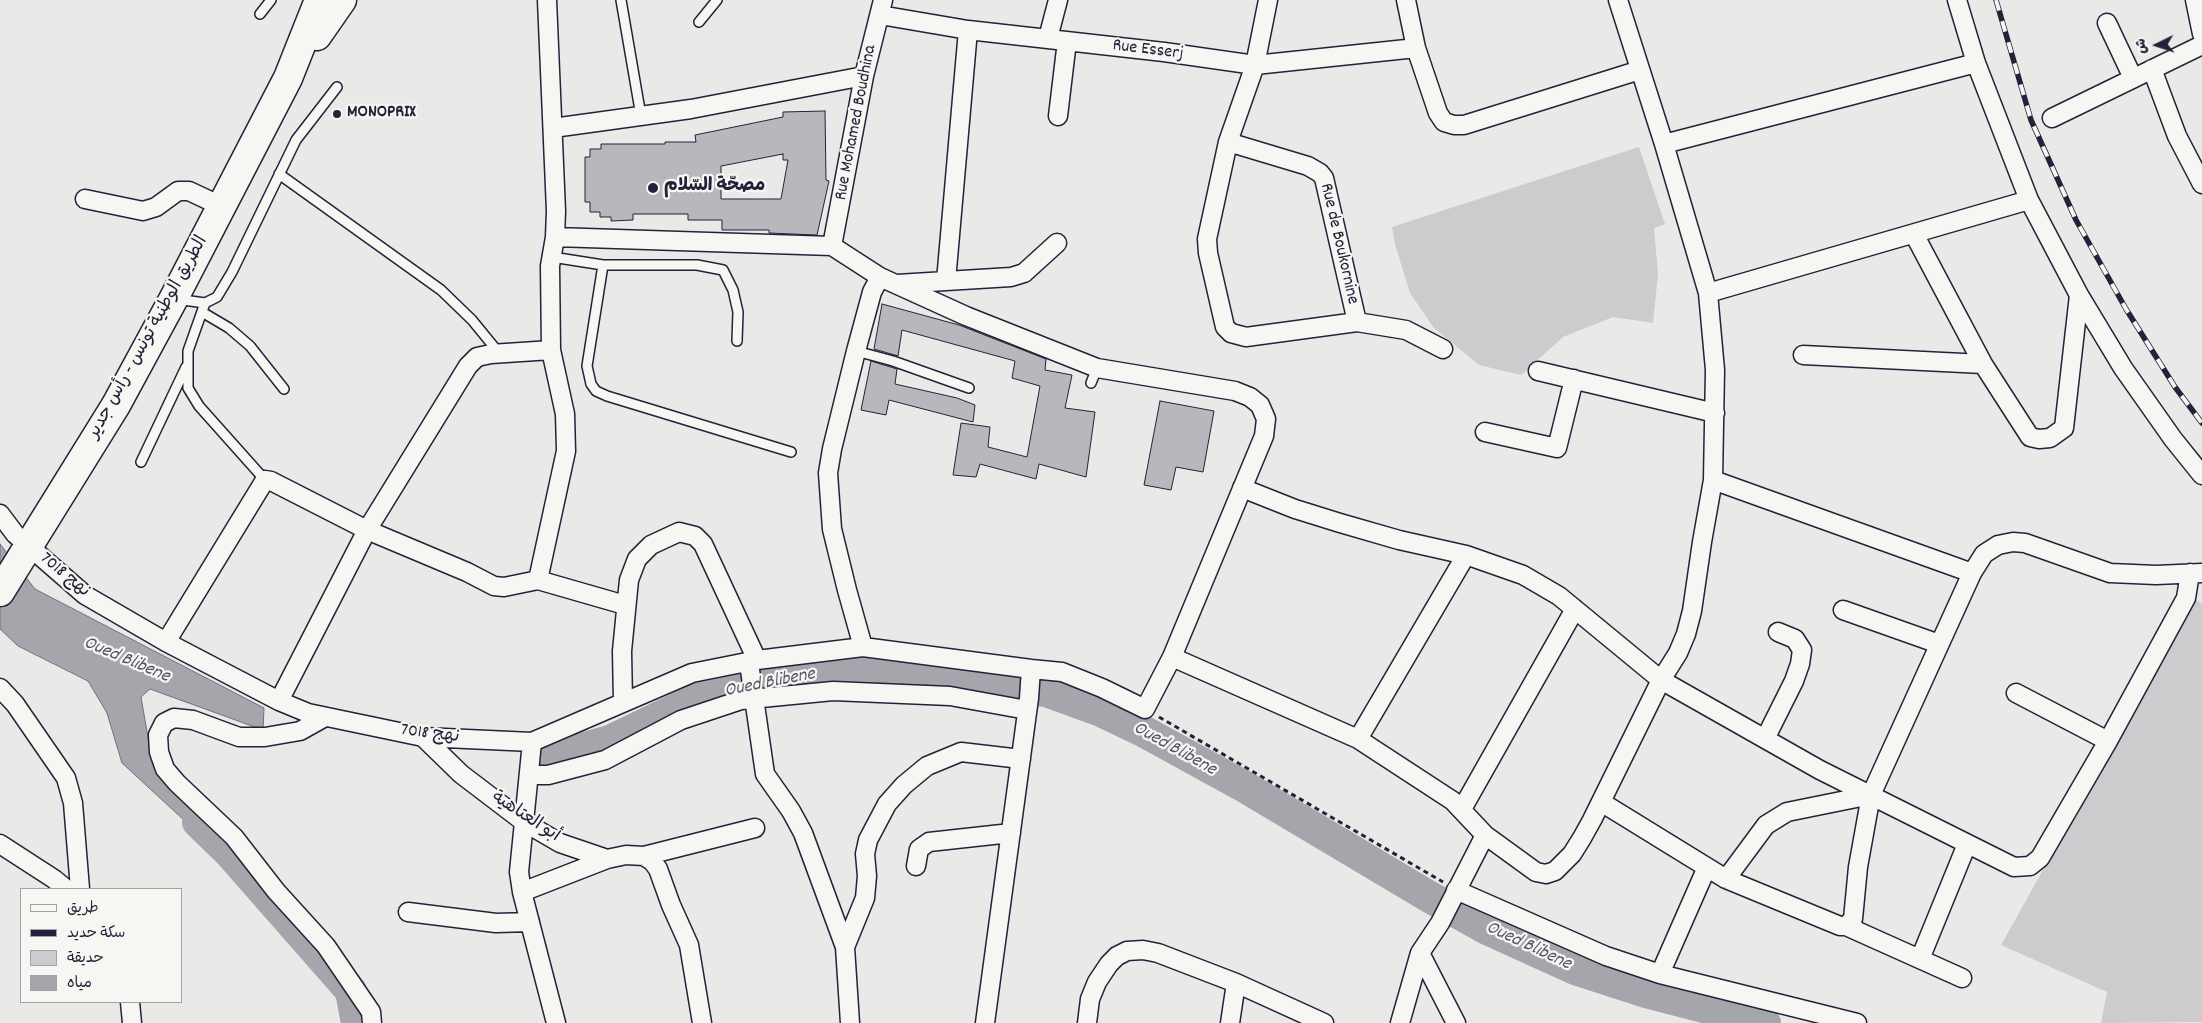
<!DOCTYPE html>
<meta charset="utf-8">
<style>
body{margin:0}
#map{position:relative;width:2202px;height:1023px;overflow:hidden;background:#e9e9e7;font-family:Dekko,"Playpen Sans Arabic",sans-serif}
canvas{display:block}
.legend{position:absolute;left:20px;top:888px;width:162px;height:115px;box-sizing:border-box;background:#f6f6f2;border:1px solid #a1a1a9;margin:0;padding:6px 9px;list-style:none;font-size:15px;color:#22223b}
.legend li{display:flex;align-items:center;gap:10px;height:25px}
.legend b{width:25px;border:1px solid #a1a1a9}
.north{position:absolute;left:2132px;top:20px;width:50px;height:50px;-webkit-text-stroke:4px #f6f6f2;paint-order:stroke;rotate:266deg;font-size:14px;font-weight:700;line-height:20px;text-align:center;color:#22223b}
.north::after{content:'';display:block;margin:auto;width:18px;height:22px;background:#22223b;clip-path:polygon(50% 0,100% 100%,50% 72%,0 100%)}
</style>
<div id="map">
<canvas width="2202" height="1023"></canvas>
<ul class="legend">
<li><b style="height:6px;background:#f6f6f2"></b>طريق</li>
<li><b style="height:6px;background:#22223b"></b>سكة حديد</li>
<li><b style="height:14px;background:#ccccce"></b>حديقة</li>
<li><b style="height:14px;background:#a5a5ac"></b>مياه</li>
</ul>
<div class="north">ش</div>
</div>
<script>
const ctx = document.querySelector('canvas').getContext('2d');
ctx.lineJoin = 'round';
function paint(path, color) {
  ctx.fillStyle = color;
  ctx.fill(path, 'evenodd');
}
function toPath(rows) {
  const path = new Path2D();
  for (const r of rows) {
    path.moveTo(r[0], r[1]);
    for (let i = 2; i < r.length; i += 2) path.lineTo(r[i], r[i + 1]);
  }
  return path;
}
function strokePath(path, color, width, dash) {
  ctx.strokeStyle = color;
  ctx.lineWidth = width;
  ctx.lineCap = dash ? 'butt' : 'round';
  ctx.setLineDash(dash || []);
  ctx.stroke(path);
}
function label(font, color, halo, rows, align = 'center') {
  ctx.font = font + ' Dekko,"Playpen Sans Arabic",sans-serif';
  ctx.lineWidth = 4.5;
  ctx.setLineDash([]);
  ctx.textBaseline = 'middle';
  ctx.strokeStyle = halo;
  ctx.fillStyle = color;
  for (const [text, x, y, turn = 0] of rows) {
    ctx.save();
    ctx.translate(x, y);
    ctx.rotate((+turn || 0) * Math.PI / 180);
    ctx.textAlign = isNaN(turn) ? turn : align;
    if (halo) ctx.strokeText(text, 0, 0);
    ctx.fillText(text, 0, 0);
    ctx.restore();
  }
}
const green = toPath([
 [1639,147,1665,224,1654,228,1658,274,1653,323,1613,317,1563,337,1521,375,1479,365,1434,328,1410,293,1395,244,1392,227],
 [2195,599,2202,604,2202,1022,2101,1023,2107,992,2001,945]
]);
const water = toPath([
 [0,544,35,589,264,708,263,730,150,689,141,697,150,749,168,783,236,846,224,857,122,763,107,713,88,681,18,646,0,629,0,544]
]);
const river = toPath([
 [548,758,610,741,697,699,828,673,881,672,1046,691,1101,711,1143,731,1245,787,1428,896,1487,929,1575,969,1646,992,1765,1023],
 [198,822,229,852,351,991,357,1023]
]);
const building = toPath([
 [825,111,826,180,829,181,817,235,769,233,769,230,722,230,722,220,688,220,688,214,633,214,633,220,611,221,611,217,600,217,600,212,590,212,590,202,585,202,585,157,590,157,590,149,601,149,601,144,665,144,665,142,696,142,695,135,783,117,783,112,825,111],
 [783,154,783,160,788,160,781,199,721,199,721,166,783,154],
 [882,304,959,325,1046,359,1045,370,1072,375,1065,408,1095,412,1086,477,1039,464,1036,479,980,464,976,477,953,475,961,423,990,427,988,447,1027,457,1040,386,1012,378,1015,361,902,330,898,356,874,349,882,304],
 [871,361,897,369,895,384,957,398,975,405,973,422,889,400,886,415,861,410,871,361],
 [1160,401,1214,411,1203,472,1176,467,1171,490,1144,485,1160,401]
]);
const path = toPath([
 [1159,717,1443,882]
]);
const service = toPath([
 [621,0,641,116],
 [260,14,271,0],
 [699,22,717,0],
 [279,174,441,290,472,320,499,353],
 [552,257,603,265,697,265,723,270,733,290,738,312,737,341],
 [603,265,587,366,591,384,596,391,607,396,791,452],
 [176,299,205,303,217,297,232,272,296,140,337,87],
 [205,303,188,351,188,388,199,406,265,480],
 [202,312,229,328,250,346,284,389],
 [856,351,893,361,969,388],
 [1091,383,1097,368],
 [141,462,186,367]
]);
const minor = toPath([
 [1268,0,1255,65,1228,142,1207,239,1208,253,1225,327,1231,333,1246,337,1357,322,1406,330,1443,349],
 [1406,0,1416,48,1438,113,1444,122,1454,125,1464,125,1640,70],
 [1957,0,1976,63,2029,200,2079,295,2123,368,2173,439,2202,475],
 [2195,0,2202,34],
 [880,15,968,30,1164,52,1255,65,1416,48],
 [2107,23,2133,78],
 [1048,38,1058,0],
 [2152,69,2177,136,2202,184],
 [1058,116,1067,41],
 [2052,118,2202,45],
 [553,128,691,109,864,76],
 [1228,142,1308,166,1320,173,1324,178,1357,322],
 [1664,144,1976,63],
 [85,199,143,211,156,207,178,191,189,191,221,206],
 [1914,234,1983,364,2030,437,2039,439,2050,438,2064,428,2079,295],
 [555,237,832,246,880,277,966,316,1097,368,1235,391,1250,397,1260,405,1266,419,1264,436,1172,657,1145,709,1102,688,1062,672,1031,669],
 [832,246,864,76,883,0],
 [880,277,872,292,856,351,832,449,828,473,832,529,847,590,863,647,1031,669,1029,698,985,1023],
 [946,281,968,30],
 [897,284,1011,277,1024,273,1057,243],
 [1708,293,2029,200],
 [1803,355,1983,364],
 [1538,371,1715,413],
 [1485,432,1557,448,1574,379],
 [1713,480,1972,573],
 [1242,488,1295,509,1340,523,1399,540,1466,555,1523,575,1559,596,1661,680,1820,770,2014,867,2030,866,2040,858,2108,741,2186,598,2190,573],
 [0,514,15,534,85,595,166,642,279,701,308,713,423,737,532,742,692,673,757,660,863,647],
 [538,580,566,451,565,414,551,350,550,266,555,237,556,211,547,0],
 [1843,610,1939,644],
 [166,642,265,480,271,481,367,530,467,572,494,586,504,587,538,580,625,605],
 [1172,657,1358,739,1453,801,1485,835],
 [749,663,765,774,791,811,803,833,845,947,850,1023],
 [0,688,15,704,66,778,73,803,80,889],
 [2016,693,2108,741],
 [279,701,367,530,468,366,477,357,491,354,551,350],
 [623,702,622,651,629,580,637,559,651,545,679,532,695,536,703,544,757,660],
 [325,717,300,731,265,737,239,737,193,720,174,718,164,723,158,735,159,752,165,769,177,783,234,837,276,891,326,946,371,1012,372,1023],
 [423,737,461,774,524,822,560,843,607,859,626,855,644,856,652,861,658,869,671,905,689,945,702,1023],
 [1358,739,1466,555],
 [1765,739,1794,681,1800,664,1802,650,1795,639,1778,632],
 [532,742,519,872,522,892,556,1023],
 [529,775,548,775,605,760,681,720,741,700,833,691,950,696,1027,710],
 [1601,802,1726,879,1840,926,1846,926,1853,919,1858,867,1871,795,1972,573,1984,554,1998,545,2013,542,2025,543,2110,573,2156,575,2202,573],
 [1462,809,1575,609],
 [0,844,54,879,66,889],
 [644,856,755,828],
 [916,866,919,849,929,842,1011,833],
 [1726,879,1766,825,1787,812,1871,795],
 [1456,890,1606,956,1660,974,1857,1023],
 [522,892,607,859],
 [408,912,496,923,530,922],
 [1846,926,1962,978],
 [845,947,865,898,867,876,865,854,868,840,887,804,904,785,927,766,961,752,1021,759],
 [1920,959,1967,844],
 [1660,974,1707,867],
 [130,1002,132,1023],
 [1087,1023,1090,999,1097,982,1109,964,1117,956,1127,951,1143,950,1158,953,1236,983],
 [1230,1023,1236,983,1324,1023],
 [1400,1023,1420,953],
 [1456,1023,1420,953,1440,923,1485,835,1536,872,1546,874,1555,871,1572,854,1582,838,1592,820,1661,680,1678,653,1686,634,1692,611,1702,542,1713,480,1715,370,1708,293,1664,144,1618,0]
]);
const primary = toPath([
 [317,36,342,0],
 [0,592,116,405,174,298,288,78,319,0]
]);
const rail = toPath([
 [1996,0,2031,120,2076,220,2126,309,2175,387,2202,423]
]);
const markers = [
 [337,114,5,"#22223b"],
 [653,188,6,"#22223b"]
];
const streetNames = [
 ["Rue Esserj",1148,51,7],
 ["Rue Mohamed Boudhina",857,123,-79],
 ["Rue de Boukornine",1338,244,77],
 ["الطريق الوطنية تونس - رأس جدير",149,338,-61],
 ["نهج 7018",64,576,40],
 ["نهج 7018",430,735,7],
 ["أبو العتاهية",525,818,33]
];
const poiNames = [
 ["MONOPRIX",347,114],
 ["مصحّة السّلام",664,188]
];
const waterNames = [
 ["Oued Blibene",126,661,23],
 ["Oued Blibene",770,684,-11],
 ["Oued Blibene",1174,750,29],
 ["Oued Blibene",1528,947,25]
];
paint(green, '#ccccce');
paint(water, '#a5a5ac');
strokePath(water, '#71717f', 1);
strokePath(river, '#a5a5ac', 32);
paint(building, '#b8b8bc');
strokePath(building, '#22223b', 1);
strokePath(service, '#22223b', 12);
strokePath(minor, '#22223b', 21);
strokePath(primary, '#22223b', 31);
strokePath(path, '#22223b', 3, [5, 4]);
strokePath(service, '#f6f6f2', 9);
strokePath(minor, '#f6f6f2', 18);
strokePath(primary, '#f6f6f2', 28);
strokePath(rail, '#22223b', 5.5);
strokePath(rail, '#f6f6f2', 4, [11]);
for (const [x, y, r, color] of markers) {
  const dot = new Path2D();
  dot.arc(x, y, r, 0, 2 * Math.PI);
  ctx.fillStyle = color;
  ctx.fill(dot);
  strokePath(dot, '#f6f6f2', 2);
}
label('18px', '#22223b', '#f6f6f2', streetNames);
label('bold 18px', '#22223b', '#f6f6f2', poiNames, 'left');
label('italic 19px', '#565668', '#f6f6f2', waterNames);
</script>
